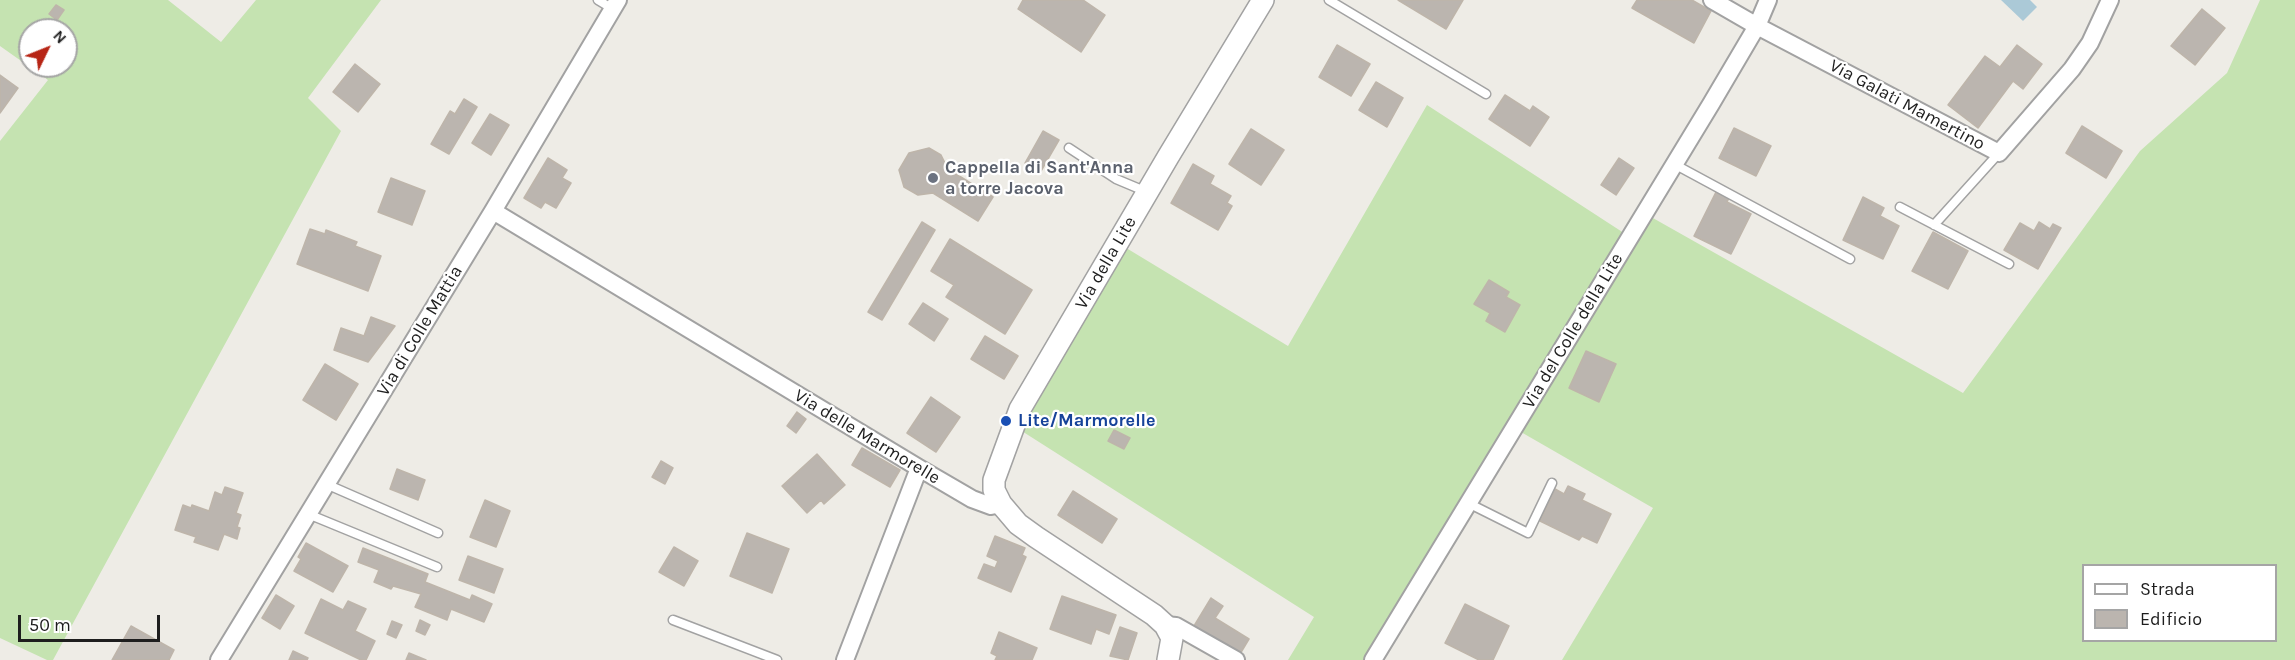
<!DOCTYPE html>
<style>
body{margin:0}
#map{position:relative;width:2295px;height:660px;overflow:hidden;background:#eeece6;font-family:Karla,sans-serif}
canvas{display:block}
.legend{position:absolute;left:2082px;top:564px;width:195px;height:78px;box-sizing:border-box;background:#fff;border:2px solid #a5a5a5;margin:0;padding:8px 10px;list-style:none;font-size:18px;color:#1e1e1e}
.legend li{display:flex;align-items:center;gap:12px;height:30px}
.legend b{width:30px;border:2px solid #a5a5a5}
.north{position:absolute;left:18px;top:18px;width:60px;height:60px;box-sizing:border-box;background:#fff;border:2px solid #a5a5a5;border-radius:50%;rotate:47deg;font-size:16px;font-weight:700;line-height:24px;text-align:center;color:#1e1e1e}
.north::after{content:'';display:block;margin:auto;width:21px;height:27px;background:#b72515;clip-path:polygon(50% 0,100% 100%,50% 72%,0 100%)}
.scale{position:absolute;left:18px;top:615px;width:142px;height:27px;box-sizing:border-box;border:3px solid #1e1e1e;border-top:0;padding-left:8px;font-size:18px;line-height:21px;white-space:nowrap;color:#1e1e1e;-webkit-text-stroke:4px #fff;paint-order:stroke}
</style>
<div id="map">
<canvas width="2295" height="660"></canvas>
<ul class="legend">
<li><b style="height:8px;background:#fff"></b>Strada</li>
<li><b style="height:16px;background:#bbb5af"></b>Edificio</li>
</ul>
<div class="north">N</div>
<div class="scale">50 m</div>
</div>
<script>
const ctx = document.querySelector('canvas').getContext('2d');
ctx.lineJoin = 'round';
function paint(path, color) {
  ctx.fillStyle = color;
  ctx.fill(path, 'evenodd');
}
function toPath(rows) {
  const path = new Path2D();
  for (const r of rows) {
    path.moveTo(r[0], r[1]);
    for (let i = 2; i < r.length; i += 2) path.lineTo(r[i], r[i + 1]);
  }
  return path;
}
function strokePath(path, color, width, dash) {
  ctx.strokeStyle = color;
  ctx.lineWidth = width;
  ctx.lineCap = dash ? 'butt' : 'round';
  ctx.setLineDash(dash || []);
  ctx.stroke(path);
}
function label(font, color, halo, rows, align = 'center') {
  ctx.font = font + ' Karla,sans-serif';
  ctx.lineWidth = 4.5;
  ctx.setLineDash([]);
  ctx.textBaseline = 'middle';
  ctx.strokeStyle = halo;
  ctx.fillStyle = color;
  for (const [text, x, y, turn = 0] of rows) {
    ctx.save();
    ctx.translate(x, y);
    ctx.rotate((+turn || 0) * Math.PI / 180);
    ctx.textAlign = isNaN(turn) ? turn : align;
    if (halo) ctx.strokeText(text, 0, 0);
    ctx.fillText(text, 0, 0);
    ctx.restore();
  }
}
const grass = toPath([
 [0,0,168,0,221,42,256,0,381,0,308,98,341,131,53,660,47,660,0,638,0,141,48,80,0,46],
 [30,30,66,30,66,66,30,66],
 [2260,0,2295,0,2295,660,1562,660,1653,508,1514,428,1372,660,1288,660,1314,617,1006,421,1118,243,1288,346,1427,105,1630,237,1644,213,1963,393,2140,151,2227,73],
 [2084,566,2276,566,2276,640,2084,640]
]);
const water = toPath([
 [2001,0,2030,0,2037,7,2023,21]
]);
const building = toPath([
 [1023,0,1083,0,1105,15,1081,52,1018,9,1023,0],
 [1398,0,1463,0,1446,29,1398,0],
 [1637,0,1692,0,1711,11,1694,43,1632,8,1637,0],
 [56,5,64,10,57,20,49,14,56,5],
 [2202,9,2225,28,2195,65,2171,46,2202,9],
 [1337,45,1370,64,1351,96,1319,77,1337,45],
 [2017,45,2042,64,2023,89,2013,81,1978,128,1948,105,1985,56,2000,67,2017,45],
 [355,64,380,84,358,112,333,92,355,64],
 [0,75,18,88,0,113,0,75],
 [1376,82,1403,98,1387,127,1359,110,1376,82],
 [1505,95,1530,111,1533,106,1549,117,1530,146,1489,119,1505,95],
 [464,99,477,107,449,154,431,144,450,111,455,114,464,99],
 [490,114,509,125,491,155,472,143,490,114],
 [2082,126,2122,151,2106,178,2066,153,2082,126],
 [1734,128,1771,146,1756,176,1719,158,1734,128],
 [1251,129,1284,150,1261,185,1229,164,1251,129],
 [1043,131,1059,140,1041,171,1025,163,1043,131],
 [929,148,941,155,948,169,993,197,978,221,933,193,918,195,904,187,899,170,909,153,929,148],
 [548,158,567,170,562,178,571,183,556,208,545,202,541,208,524,198,548,158],
 [1619,158,1634,168,1616,195,1601,185,1619,158],
 [1193,164,1214,176,1210,184,1231,196,1227,203,1232,206,1218,230,1171,203,1193,164],
 [391,178,425,191,412,225,378,212,391,178],
 [1716,192,1729,198,1727,202,1751,214,1731,254,1694,236,1716,192],
 [1863,197,1884,208,1880,216,1899,226,1883,259,1843,240,1863,197],
 [922,222,935,230,882,320,868,312,922,222],
 [2039,222,2050,229,2053,224,2061,228,2038,269,2004,250,2020,223,2034,231,2039,222],
 [310,229,325,234,326,230,357,242,355,246,381,256,368,291,297,264,310,229],
 [1933,232,1968,251,1948,289,1912,271,1933,232],
 [950,239,1032,290,1005,334,946,297,954,285,931,271,950,239],
 [1489,280,1509,292,1506,297,1520,305,1505,332,1486,321,1490,313,1474,304,1489,280],
 [923,303,948,319,934,341,909,324,923,303],
 [371,317,395,326,368,362,334,350,341,328,364,336,371,317],
 [985,336,1018,356,1004,379,971,359,985,336],
 [1586,351,1616,364,1599,402,1569,388,1586,351],
 [325,364,358,384,336,420,303,400,325,364],
 [931,397,960,417,936,452,907,433,931,397],
 [797,412,806,419,796,433,787,426,797,412],
 [1114,430,1130,438,1124,449,1108,441,1114,430],
 [862,448,900,470,890,487,852,465,862,448],
 [817,454,845,485,824,504,821,500,807,513,782,486,817,454],
 [661,461,673,468,665,484,652,477,661,461],
 [397,469,425,480,418,500,390,489,397,469],
 [1568,486,1585,494,1582,500,1611,514,1597,543,1582,536,1579,540,1540,521,1555,489,1564,494,1568,486],
 [225,487,243,493,236,513,241,515,237,527,240,528,237,539,224,534,218,550,194,542,196,537,175,530,183,505,191,508,192,505,209,511,215,492,222,495,225,487],
 [1073,491,1117,519,1102,543,1058,515,1073,491],
 [485,500,510,511,496,547,470,537,485,500],
 [747,533,789,549,772,593,730,576,747,533],
 [995,536,1025,548,1022,555,1026,557,1011,592,978,578,984,564,995,568,998,561,987,556,995,536],
 [306,543,348,566,333,592,294,571,301,559,298,557,306,543],
 [674,547,698,561,684,586,659,572,674,547],
 [363,548,428,574,425,582,470,600,472,595,492,604,484,622,451,609,447,620,415,607,421,594,393,586,391,589,374,582,379,570,358,562,363,548],
 [468,556,503,569,494,593,459,580,468,556],
 [276,595,294,606,280,629,262,618,276,595],
 [1062,596,1116,615,1109,634,1096,629,1091,644,1050,629,1062,596],
 [1211,598,1223,606,1215,618,1249,639,1240,654,1194,626,1211,598],
 [321,599,343,610,348,601,366,609,355,631,375,641,366,660,361,660,305,633,321,599],
 [1465,604,1509,626,1493,660,1479,660,1445,643,1465,604],
 [420,620,430,625,425,635,416,631,420,620],
 [392,621,402,625,396,638,387,634,392,621],
 [131,626,174,650,169,660,112,660,131,626],
 [1120,627,1137,633,1128,660,1110,656,1120,627],
 [999,632,1037,648,1032,660,995,660,997,656,991,653,999,632],
 [293,651,308,658,307,660,289,660,293,651],
 [409,653,426,660,406,660,409,653]
]);
const service = toPath([
 [598,0,613,9],
 [1329,0,1486,94],
 [1069,148,1116,179,1147,192],
 [1674,164,1850,259],
 [1900,207,2009,264],
 [1934,225,1999,153],
 [326,484,438,533],
 [1468,503,1528,533,1552,483],
 [308,514,437,567],
 [673,620,777,660]
]);
const minor = toPath([
 [1712,0,1757,26,1999,153,2072,69,2090,43,2110,0],
 [493,211,919,468,972,499,991,506,1001,504],
 [1165,625,1176,626,1236,660],
 [219,660,493,211,618,0],
 [845,660,919,468],
 [1373,660,1711,104,1757,26,1768,0]
]);
const tertiary = toPath([
 [1168,660,1172,638,1165,625,1154,615,1036,537,1018,524,1001,504,994,490,994,480,1020,409,1168,157,1263,0]
]);
const markers = [
 [933,178,6,"#6b7280"],
 [1006,421,6,"#1a4fb4"]
];
const streetNames = [
 ["Via Galati Mamertino",1907,105,28],
 ["Via della Lite",1106,263,-60],
 ["Via di Colle Mattia",420,331,-59],
 ["Via del Colle della Lite",1573,331,-59],
 ["Via delle Marmorelle",867,437,31]
];
const worshipNames = [
 ["Cappella di Sant'Anna",945,168],
 ["a torre Jacova",945,189]
];
const transitNames = [
 ["Lite/Marmorelle",1018,421]
];
paint(grass, '#c5e3b1');
paint(water, '#abc9d7');
paint(building, '#bbb5af');
strokePath(building, '#beb5aa', 1.5);
strokePath(service, '#a2a2a2', 11);
strokePath(minor, '#a2a2a2', 20);
strokePath(tertiary, '#a2a2a2', 24);
strokePath(service, '#fff', 8);
strokePath(minor, '#fff', 16);
strokePath(tertiary, '#fff', 21);
for (const [x, y, r, color] of markers) {
  const dot = new Path2D();
  dot.arc(x, y, r, 0, 2 * Math.PI);
  ctx.fillStyle = color;
  ctx.fill(dot);
  strokePath(dot, '#fff', 2);
}
label('18px', '#1e1e1e', '#fff', streetNames);
label('bold 18px', '#5b616d', '#fff', worshipNames, 'left');
label('bold 18px', '#164399', '#fff', transitNames, 'left');
</script>
